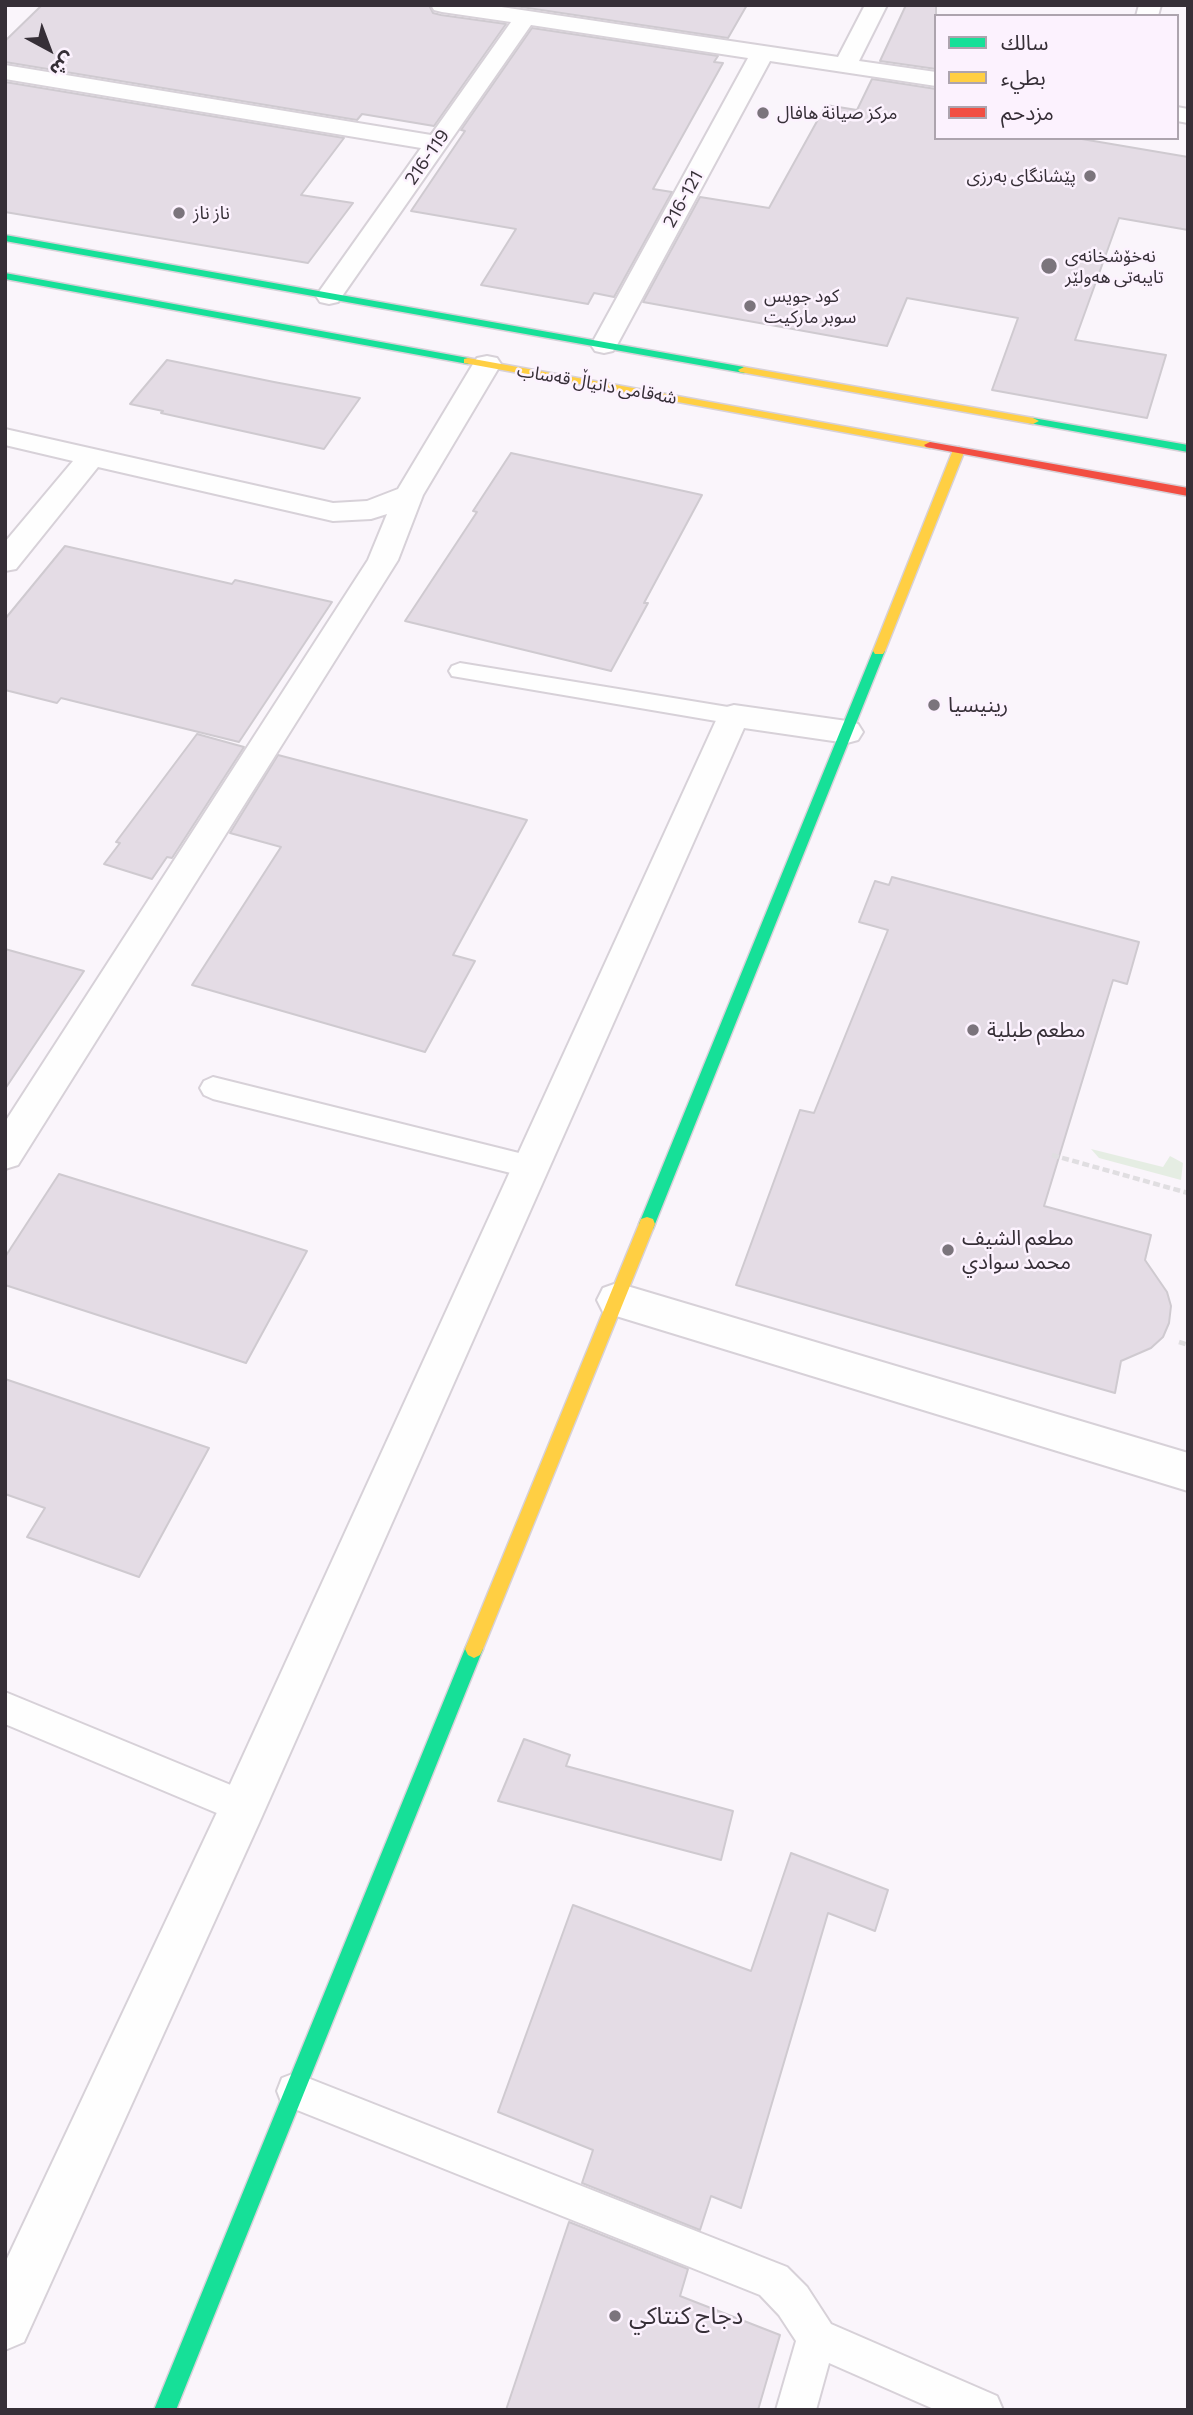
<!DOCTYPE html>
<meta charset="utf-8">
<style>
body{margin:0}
#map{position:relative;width:1193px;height:2415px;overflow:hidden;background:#faf5fb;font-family:Commissioner,"Noto Sans Arabic",sans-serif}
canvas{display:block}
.frame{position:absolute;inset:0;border:7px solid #362f37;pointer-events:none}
.legend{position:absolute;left:934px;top:14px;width:245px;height:126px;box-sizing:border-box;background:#fcf2fe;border:2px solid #ada4ae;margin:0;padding:9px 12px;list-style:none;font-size:21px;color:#362f37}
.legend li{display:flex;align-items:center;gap:14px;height:35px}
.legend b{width:35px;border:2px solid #ada4ae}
.north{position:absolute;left:14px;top:14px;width:70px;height:70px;-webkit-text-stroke:5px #fcf2fe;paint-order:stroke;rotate:139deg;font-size:19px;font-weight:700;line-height:28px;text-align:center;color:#362f37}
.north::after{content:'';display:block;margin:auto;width:24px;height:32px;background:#362f37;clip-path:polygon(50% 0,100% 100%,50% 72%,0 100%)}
</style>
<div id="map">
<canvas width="1193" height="2415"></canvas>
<div class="frame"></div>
<ul class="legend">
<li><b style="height:9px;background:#16e098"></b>سالك</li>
<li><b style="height:9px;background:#ffcf43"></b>بطيء</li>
<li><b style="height:9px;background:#f24e42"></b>مزدحم</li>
</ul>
<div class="north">ش</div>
</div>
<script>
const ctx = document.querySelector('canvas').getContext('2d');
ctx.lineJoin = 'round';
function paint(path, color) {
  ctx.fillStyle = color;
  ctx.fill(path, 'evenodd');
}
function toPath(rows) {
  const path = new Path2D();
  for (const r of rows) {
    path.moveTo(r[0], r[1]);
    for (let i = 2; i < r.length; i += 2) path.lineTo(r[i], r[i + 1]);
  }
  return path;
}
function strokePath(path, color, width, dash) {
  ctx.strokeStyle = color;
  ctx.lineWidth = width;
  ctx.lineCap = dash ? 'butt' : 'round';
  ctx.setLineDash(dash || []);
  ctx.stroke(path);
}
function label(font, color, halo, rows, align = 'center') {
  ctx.font = font + ' Commissioner,"Noto Sans Arabic",sans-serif';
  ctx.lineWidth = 5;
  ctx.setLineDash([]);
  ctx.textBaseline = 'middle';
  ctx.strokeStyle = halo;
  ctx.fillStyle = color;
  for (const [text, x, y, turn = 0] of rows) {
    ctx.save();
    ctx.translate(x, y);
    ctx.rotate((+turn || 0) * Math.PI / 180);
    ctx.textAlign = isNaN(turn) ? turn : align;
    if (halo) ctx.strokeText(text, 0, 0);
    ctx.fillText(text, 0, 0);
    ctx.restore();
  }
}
const green = toPath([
 [1091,1149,1163,1167,1170,1156,1183,1163,1181,1180,1099,1158]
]);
const building = toPath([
 [42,5,429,5,433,13,441,15,506,24,434,126,362,114,357,120,5,62,5,41,42,5],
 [508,5,747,5,728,38,508,5],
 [906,5,936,5,936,69,880,61,906,5],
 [532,28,718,56,714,62,723,63,653,189,672,192,614,297,594,293,588,304,481,285,516,229,411,211,465,131,461,130,532,28],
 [872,79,936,89,936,138,1076,138,1188,157,1188,230,1119,218,1075,340,1166,355,1147,418,992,390,1018,318,907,298,887,346,643,302,700,197,769,208,826,105,857,110,872,79],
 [5,82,344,138,301,195,353,203,308,263,5,212,5,82],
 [167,360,274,382,360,398,324,449,161,413,163,411,130,404,167,360],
 [511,453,702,495,644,603,648,603,611,671,405,621,477,512,473,511,511,453],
 [65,546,232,584,235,580,332,602,239,742,61,698,57,703,5,690,5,619,65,546],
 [197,734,244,747,172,858,167,857,152,879,104,864,120,843,116,842,197,734],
 [278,755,527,820,453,955,475,961,425,1052,192,985,281,847,230,833,278,755],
 [892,877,1139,942,1127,984,1113,980,1044,1206,1151,1235,1145,1260,1167,1292,1171,1306,1169,1323,1163,1337,1151,1348,1121,1361,1115,1393,736,1285,800,1110,814,1113,888,930,859,922,875,881,889,885,892,877],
 [5,949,84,971,5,1089,5,949],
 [59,1174,307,1251,246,1363,5,1285,5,1257,59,1174],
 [5,1379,209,1448,139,1577,27,1537,45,1508,5,1494,5,1379],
 [524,1739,570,1755,566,1766,733,1811,721,1860,498,1801,524,1739],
 [791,1853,888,1890,875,1931,828,1913,741,2208,711,2196,700,2230,582,2183,593,2150,498,2112,573,1905,751,1971,791,1853],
 [569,2222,688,2269,680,2296,780,2335,758,2410,506,2410,569,2222]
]);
const path = toPath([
 [1052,1155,1188,1193],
 [1179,1342,1188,1345]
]);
const lane = toPath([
 [460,663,734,708,742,710,746,716,742,722,734,724,452,676,449,671,452,666,460,663],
 [213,1077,531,1156,541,1159,545,1167,541,1175,531,1178,213,1099,204,1095,200,1088,204,1081,213,1077],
 [5,1692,255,1795,260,1807,255,1819,243,1824,5,1724,5,1692],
 [295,2073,787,2267,807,2287,831,2324,997,2396,1003,2410,936,2410,829,2363,816,2410,776,2410,796,2341,779,2315,760,2295,282,2104,277,2091,282,2078,295,2073]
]);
const street = toPath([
 [431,5,488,5,838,57,865,5,887,5,859,61,936,72,936,86,770,61,617,345,613,351,604,353,595,351,591,345,748,58,531,25,338,302,329,304,320,302,316,296,421,148,5,79,5,65,431,135,511,22,442,12,434,10,431,5],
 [1139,5,1161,5,1158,16,1136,16,1139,5],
 [1177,107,1188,109,1188,123,1177,121,1177,107],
 [487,356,497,358,501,364,423,495,398,560,18,1165,5,1169,5,1122,368,560,387,514,371,519,333,521,98,467,16,569,5,571,5,542,73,461,5,445,5,429,333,503,367,501,398,489,473,364,477,358,487,356],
 [734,705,847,721,858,724,863,732,858,740,847,743,744,728,259,1823,24,2342,5,2350,5,2263,227,1791,718,716,723,708,734,705],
 [617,1283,1188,1453,1188,1491,603,1312,597,1300,603,1288,617,1283]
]);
const fast = toPath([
 [5,235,744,367,750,370,744,373,5,241,5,235],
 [5,273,468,358,474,361,468,364,5,279,5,273],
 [1033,418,1188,445,1188,452,1029,423,1029,419,1033,418],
 [879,647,885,651,655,1224,653,1229,647,1231,641,1229,639,1224,873,651,879,647],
 [474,1640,480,1643,483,1649,176,2410,154,2410,465,1649,468,1643,474,1640]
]);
const slow = toPath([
 [468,358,930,442,936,445,930,448,464,363,464,359,468,358],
 [744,367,1033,418,1039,421,1033,424,740,372,738,370,744,367],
 [959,447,965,450,885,651,883,654,875,654,873,651,953,450,959,447],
 [647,1217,653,1219,655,1224,483,1649,480,1655,474,1658,468,1655,465,1649,639,1224,641,1219,647,1217]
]);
const jam = toPath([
 [930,442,1188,488,1188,496,926,447,924,445,930,442]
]);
const markers = [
 [763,113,7,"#7b747c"],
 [1090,176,7,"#7b747c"],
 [179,213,7,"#7b747c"],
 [1049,266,9,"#7b747c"],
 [750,306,7,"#7b747c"],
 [934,705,7,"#7b747c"],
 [973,1030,7,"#7b747c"],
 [948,1250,7,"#7b747c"],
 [615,2316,7,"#7b747c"]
];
const farPoinames = [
 ["مركز صيانة هافال",777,113],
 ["پێشانگای بەرزی",1076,176,"right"],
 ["ناز ناز",193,213],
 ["نەخۆشخانەی",1065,256],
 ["تایبەتی هەولێر",1065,277],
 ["كود جويس",764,296],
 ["سوبر ماركيت",764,317]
];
const farStreetnames = [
 ["216-119",427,157,-55],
 ["216-121",683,199,-61],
 ["شەقامی دانیاڵ قەساب",597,384,10]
];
const poiNames = [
 ["رينيسيا",948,705],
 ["مطعم طبلية",987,1030],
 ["مطعم الشيف",962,1238],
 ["محمد سوادي",962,1262]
];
const nearPoinames = [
 ["دجاج كنتاكي",629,2316]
];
paint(green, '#e5ede3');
paint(building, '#e4dce5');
strokePath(building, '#cfcad0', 2);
strokePath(lane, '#d7d1d8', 4);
strokePath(street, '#d7d1d8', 4);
strokePath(fast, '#d7d1d8', 3);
strokePath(slow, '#d7d1d8', 3);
strokePath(jam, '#d7d1d8', 3);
strokePath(path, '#e0dee1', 4.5, [7, 3.5]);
paint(lane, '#fefefe');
paint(street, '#fefefe');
paint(fast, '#16e098');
paint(slow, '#ffcf43');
paint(jam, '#f24e42');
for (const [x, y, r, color] of markers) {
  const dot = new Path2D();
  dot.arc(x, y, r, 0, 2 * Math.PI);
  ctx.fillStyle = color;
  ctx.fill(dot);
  strokePath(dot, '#fcf2fe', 2.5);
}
label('18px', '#362f37', '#fcf2fe', farPoinames, 'left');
label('18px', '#362f37', '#fcf2fe', farStreetnames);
label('21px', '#362f37', '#fcf2fe', poiNames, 'left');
label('24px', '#362f37', '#fcf2fe', nearPoinames, 'left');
</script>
